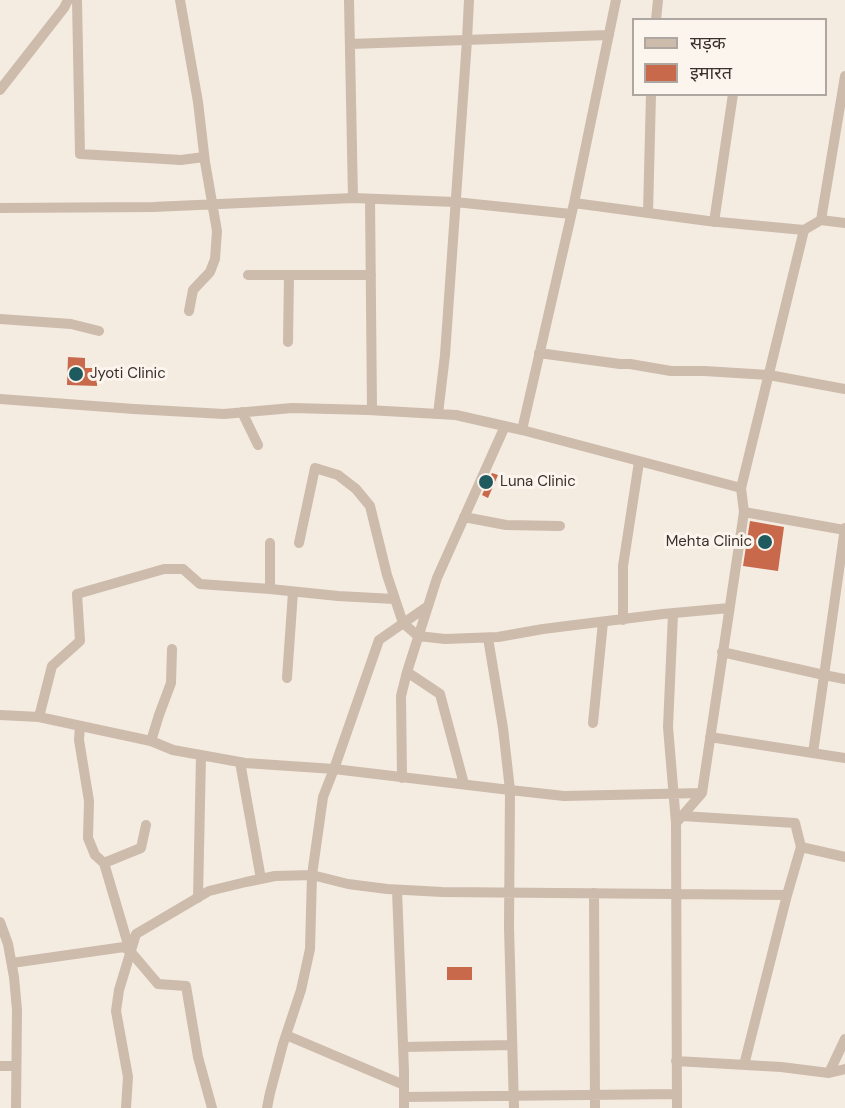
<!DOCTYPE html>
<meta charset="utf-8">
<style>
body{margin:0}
#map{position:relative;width:845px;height:1108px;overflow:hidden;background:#f4ebe1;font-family:"DM Sans","Noto Sans Devanagari",sans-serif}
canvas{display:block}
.legend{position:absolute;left:632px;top:18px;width:195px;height:78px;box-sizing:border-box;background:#fbf5ee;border:2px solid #aea6a0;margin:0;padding:8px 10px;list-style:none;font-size:18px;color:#3b302b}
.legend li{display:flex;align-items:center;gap:12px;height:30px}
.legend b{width:30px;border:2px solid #aea6a0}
</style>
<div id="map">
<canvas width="845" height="1108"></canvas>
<ul class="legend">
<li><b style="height:8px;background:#cdbbac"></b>सड़क</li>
<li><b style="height:16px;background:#c8694b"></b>इमारत</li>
</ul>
</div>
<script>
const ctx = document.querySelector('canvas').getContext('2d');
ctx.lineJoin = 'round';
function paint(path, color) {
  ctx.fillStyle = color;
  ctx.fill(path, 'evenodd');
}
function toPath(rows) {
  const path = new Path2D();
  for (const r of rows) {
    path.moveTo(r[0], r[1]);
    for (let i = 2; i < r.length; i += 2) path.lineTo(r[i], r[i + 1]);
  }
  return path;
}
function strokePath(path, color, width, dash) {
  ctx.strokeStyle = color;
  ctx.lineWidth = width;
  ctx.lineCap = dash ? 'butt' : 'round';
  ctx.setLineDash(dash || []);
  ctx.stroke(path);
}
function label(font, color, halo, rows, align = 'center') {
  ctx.font = font + ' "DM Sans",sans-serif';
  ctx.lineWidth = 6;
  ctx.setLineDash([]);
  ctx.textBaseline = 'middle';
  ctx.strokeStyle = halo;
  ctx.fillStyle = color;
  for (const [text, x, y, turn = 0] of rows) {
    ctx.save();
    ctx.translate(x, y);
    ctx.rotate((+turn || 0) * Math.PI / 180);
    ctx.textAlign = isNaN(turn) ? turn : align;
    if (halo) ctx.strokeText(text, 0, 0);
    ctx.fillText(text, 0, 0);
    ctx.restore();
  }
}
const building = toPath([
 [68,357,85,358,85,368,97,368,97,386,67,385],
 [492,473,498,475,488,498,482,495],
 [750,521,784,527,778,571,743,566],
 [447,967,472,967,472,980,447,980]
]);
const minor = toPath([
 [77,0,80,154,181,160,204,157],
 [180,0,198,102,205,162,217,231,215,259,210,272,193,290,189,311],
 [349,0,353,198],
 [656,20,658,0],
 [350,44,609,35],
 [0,90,64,8,68,0],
 [370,199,372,410],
 [574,203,708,221,804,230,741,488,744,512,702,793,676,823,677,1108],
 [0,208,153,207,353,198,455,202,571,214],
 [648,213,651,94],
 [821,220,845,76],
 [714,222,733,94],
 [804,230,821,220,845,223],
 [248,275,371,275],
 [0,319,71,324,99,331],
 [288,342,289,275],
 [539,353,620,364,630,364,671,371,704,371,769,375,845,389],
 [0,399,134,409,224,414,292,408,368,410,456,415,522,430,741,488],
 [242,412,258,445],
 [438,414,445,355,467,40,469,0],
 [522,430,574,203,616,0],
 [744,512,845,530],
 [464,517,506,525,560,526],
 [270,543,270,589,338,596,394,599],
 [299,543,315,468,338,475,356,489,370,506,387,575,403,623,418,636,445,639,498,637,543,629,663,614,729,608],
 [673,614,668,727,676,823],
 [623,620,623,566,639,462],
 [488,638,503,728,510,790,509,927,514,1108],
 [172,649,171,683,159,715,151,741,173,750,245,763,334,769,510,790,564,796,702,793],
 [722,652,824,675,845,679],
 [407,672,440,694,464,784],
 [287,678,293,592],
 [0,715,39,717,151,741],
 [39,717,52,666,80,641,77,594,164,569,183,569,200,584,270,589],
 [593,723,603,622],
 [80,726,79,740,89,801,88,838,95,855,104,863],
 [710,737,845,758],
 [813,753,845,528],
 [240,762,261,879],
 [402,778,401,696,407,672,437,578,505,426],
 [682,816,795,823,801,847,787,895,744,1065],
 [801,847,845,857],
 [397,890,404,1071,404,1108],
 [594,893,595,1108],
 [198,898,201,756],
 [0,922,8,944,14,977,17,1010,16,1108],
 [130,951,104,863,141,848,146,825],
 [12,963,124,947,130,951,158,984,186,986,198,1057,212,1108],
 [286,1035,404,1085],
 [403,1047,512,1045],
 [676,1061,781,1067,829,1073,845,1069],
 [0,1066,16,1066],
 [829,1073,845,1039],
 [404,1097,677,1094],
 [126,1108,128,1077,116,1011,119,990,136,934,209,891,246,882,275,876,312,875,348,884,387,889,442,892,787,895],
 [267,1108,270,1093,283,1044,301,990,310,949,312,875,323,797,334,769,379,640,428,606]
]);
const markers = [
 [76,374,8,"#1f5a5e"],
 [486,482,8,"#1f5a5e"],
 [765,542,8,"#1f5a5e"]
];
const poiNames = [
 ["Jyoti Clinic",90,374],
 ["Luna Clinic",500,482],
 ["Mehta Clinic",752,542,"right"]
];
paint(building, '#c8694b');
strokePath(minor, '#cdbbac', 10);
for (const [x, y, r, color] of markers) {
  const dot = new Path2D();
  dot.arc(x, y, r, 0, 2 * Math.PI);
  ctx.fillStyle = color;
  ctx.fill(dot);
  strokePath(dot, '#fbf5ee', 2);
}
label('15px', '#3b302b', '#fbf5ee', poiNames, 'left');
</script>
